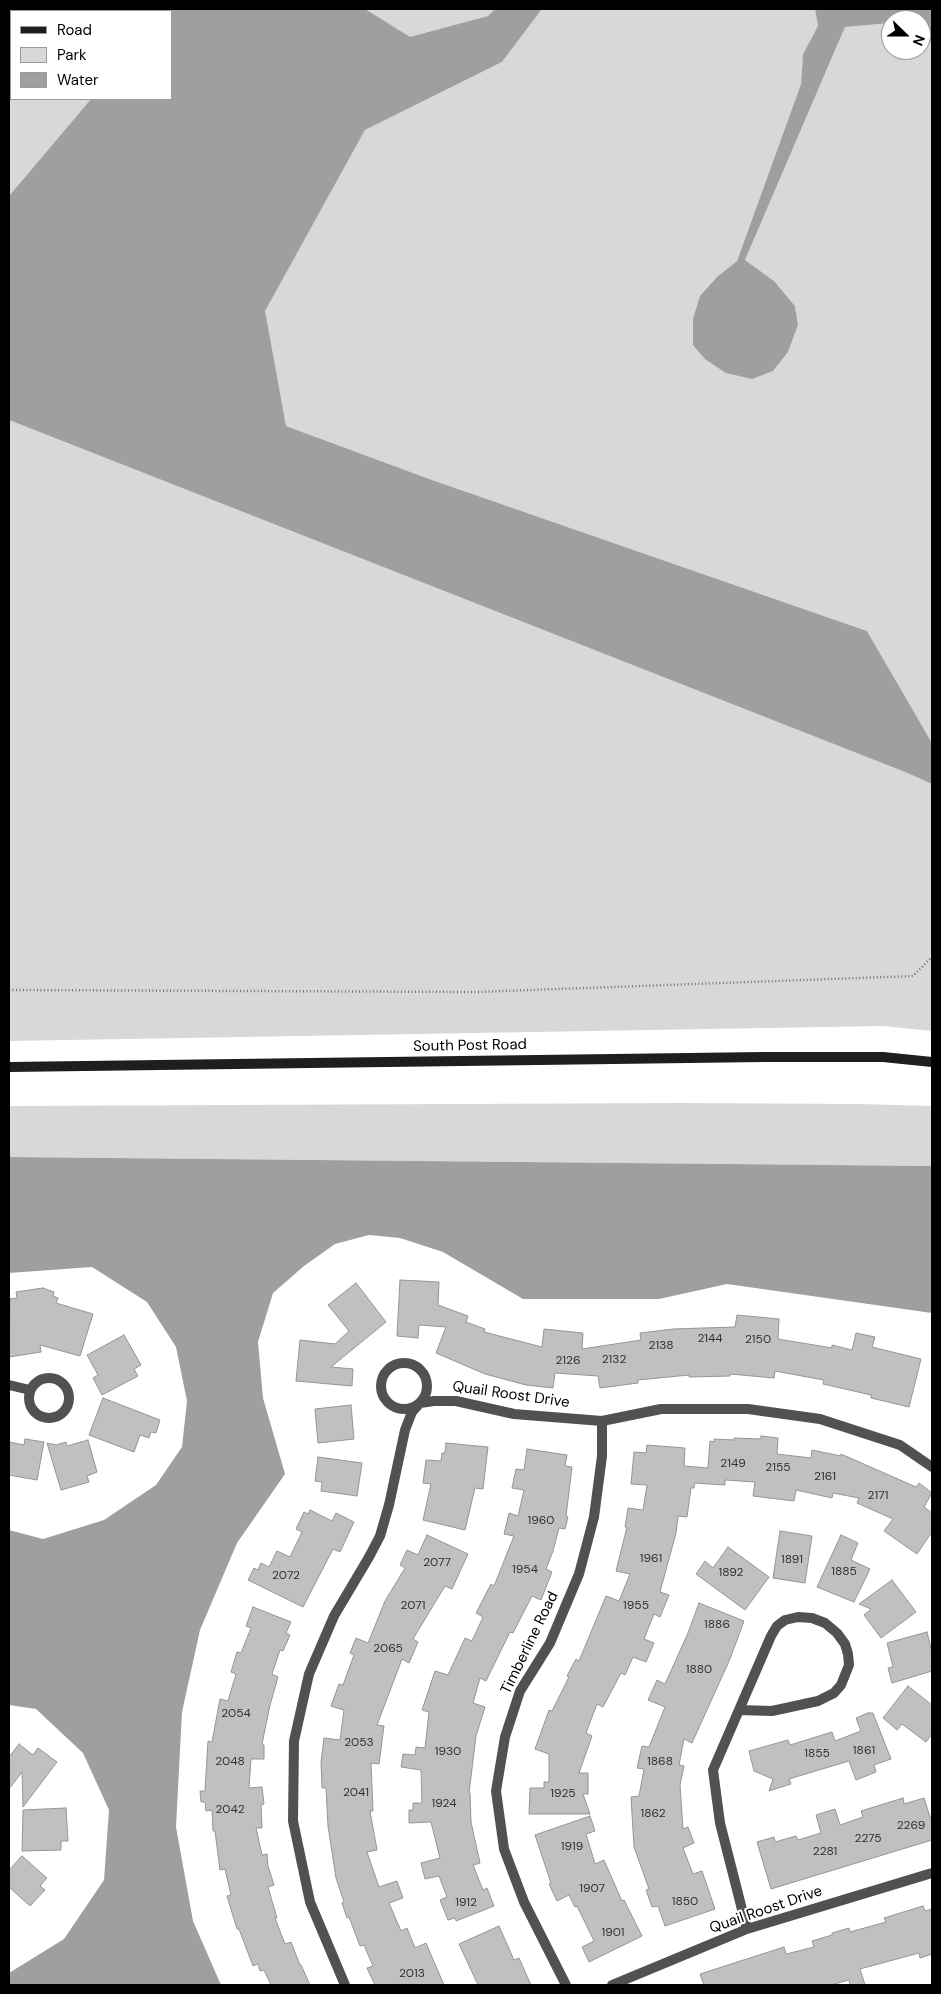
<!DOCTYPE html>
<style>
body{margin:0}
#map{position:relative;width:941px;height:1994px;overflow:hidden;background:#fff;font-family:"DM Sans",sans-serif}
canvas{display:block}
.frame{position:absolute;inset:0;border:10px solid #000;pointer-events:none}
.legend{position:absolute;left:10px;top:10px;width:162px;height:90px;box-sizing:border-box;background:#fff;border:1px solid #999;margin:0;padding:6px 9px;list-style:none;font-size:15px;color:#000}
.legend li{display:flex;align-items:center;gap:10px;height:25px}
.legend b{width:25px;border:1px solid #999}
.north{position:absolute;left:881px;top:10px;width:50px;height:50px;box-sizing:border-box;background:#fff;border:1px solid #999;border-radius:50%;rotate:112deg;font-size:14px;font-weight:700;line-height:20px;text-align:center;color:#000}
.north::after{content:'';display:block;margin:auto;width:18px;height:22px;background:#000;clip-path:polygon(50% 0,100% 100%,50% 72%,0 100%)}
</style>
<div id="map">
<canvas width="941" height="1994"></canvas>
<div class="frame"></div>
<ul class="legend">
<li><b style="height:6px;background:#1e1e1e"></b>Road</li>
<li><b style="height:14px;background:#d8d8d8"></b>Park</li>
<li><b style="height:14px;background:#9f9f9f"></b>Water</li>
</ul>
<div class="north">N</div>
</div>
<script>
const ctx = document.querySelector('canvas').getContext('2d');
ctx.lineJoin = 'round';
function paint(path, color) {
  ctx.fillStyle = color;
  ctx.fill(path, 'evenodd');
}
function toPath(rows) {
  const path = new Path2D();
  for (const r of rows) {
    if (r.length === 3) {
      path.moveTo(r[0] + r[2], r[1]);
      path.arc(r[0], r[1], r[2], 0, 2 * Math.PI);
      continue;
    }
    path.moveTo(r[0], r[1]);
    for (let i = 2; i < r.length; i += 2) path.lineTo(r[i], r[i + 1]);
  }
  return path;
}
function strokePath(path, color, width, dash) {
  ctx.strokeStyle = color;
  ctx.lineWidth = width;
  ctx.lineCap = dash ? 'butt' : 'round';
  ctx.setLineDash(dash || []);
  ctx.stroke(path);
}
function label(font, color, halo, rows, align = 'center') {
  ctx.font = font + ' "DM Sans",sans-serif';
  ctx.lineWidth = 4;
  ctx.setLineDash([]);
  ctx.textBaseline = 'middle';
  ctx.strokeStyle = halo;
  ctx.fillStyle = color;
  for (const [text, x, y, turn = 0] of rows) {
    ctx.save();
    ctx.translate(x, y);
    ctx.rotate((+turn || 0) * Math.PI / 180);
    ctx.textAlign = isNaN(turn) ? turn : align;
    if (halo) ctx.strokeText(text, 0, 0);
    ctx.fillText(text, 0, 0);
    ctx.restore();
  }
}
const green = toPath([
 [9,9,130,9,131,11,11,11,11,99,91,99,9,196],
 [365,9,495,9,488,16,410,38],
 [542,9,815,9,818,26,803,54,801,84,737,261,718,276,773,371,788,352,798,325,795,306,774,281,745,260,845,27,891,23,891,50,921,50,921,32,929,37,932,47,932,743,867,631,432,480,286,426,264,311,365,130,502,62],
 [9,420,905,772,932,784,932,1031,883,1026,9,1041],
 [680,1103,859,1104,932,1106,932,1166,9,1157,9,1106]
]);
const water = toPath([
 [130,9,365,9,410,37,488,16,495,9,542,9,502,62,365,130,265,311,286,426,432,480,867,631,932,743,932,784,905,772,9,420,9,196,91,99,171,99,171,11,131,11],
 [815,9,932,9,932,47,929,37,921,32,921,20,891,20,891,23,845,27,745,260,774,281,795,306,798,325,788,352,773,371,752,379,726,373,705,359,693,345,693,319,700,296,718,276,737,261,801,84,803,54,818,26],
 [9,1157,932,1166,932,1313,727,1284,659,1299,523,1299,443,1252,400,1238,369,1235,335,1244,304,1266,273,1293,258,1342,263,1398,285,1474,237,1543,200,1630,182,1712,176,1827,193,1921,221,1985,9,1985,9,1973,64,1939,104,1880,109,1810,83,1753,36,1709,9,1705,9,1530,43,1539,104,1520,156,1485,182,1447,187,1401,176,1347,147,1302,92,1267,9,1273]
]);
const building = toPath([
 [400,1280,439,1282,438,1305,468,1316,466,1322,485,1329,484,1332,542,1347,544,1329,583,1333,582,1349,641,1340,640,1333,673,1329,735,1327,737,1315,779,1319,778,1339,832,1348,832,1345,852,1350,856,1333,875,1337,872,1347,921,1359,909,1407,871,1398,871,1395,823,1384,824,1380,775,1371,774,1378,730,1374,730,1376,689,1377,689,1375,638,1380,638,1383,600,1388,598,1376,555,1373,553,1388,526,1385,485,1374,436,1353,446,1327,419,1325,418,1338,397,1336,400,1280],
 [356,1283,386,1322,331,1367,353,1369,352,1386,296,1381,300,1340,335,1344,349,1331,328,1305,356,1283],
 [43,1288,54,1292,53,1296,58,1298,56,1303,93,1314,80,1356,40,1345,41,1352,9,1357,10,1299,17,1298,16,1292,43,1288],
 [124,1335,141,1365,134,1369,138,1376,102,1395,93,1378,98,1375,87,1355,124,1335],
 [103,1398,160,1420,156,1433,151,1432,149,1438,140,1435,134,1452,89,1435,103,1398],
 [351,1405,354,1439,318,1443,315,1409,351,1405],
 [761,1436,778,1438,777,1454,811,1458,812,1450,841,1456,841,1454,916,1487,919,1483,932,1493,924,1507,932,1513,932,1532,917,1554,884,1531,893,1519,857,1503,859,1498,833,1493,832,1498,796,1490,794,1501,753,1496,755,1482,725,1480,725,1485,695,1483,694,1488,691,1488,687,1517,678,1516,676,1533,660,1592,669,1595,660,1617,654,1614,644,1639,654,1643,646,1662,633,1657,625,1675,621,1673,603,1707,597,1704,586,1733,592,1736,579,1773,588,1773,588,1794,583,1794,590,1814,529,1814,530,1788,544,1788,544,1782,549,1782,549,1754,535,1749,549,1710,552,1711,569,1677,567,1676,576,1659,579,1661,606,1596,619,1601,630,1574,616,1571,627,1527,625,1527,628,1508,643,1510,647,1485,631,1484,634,1452,646,1453,647,1445,685,1448,684,1466,708,1468,710,1441,714,1442,714,1439,734,1440,734,1438,761,1439,761,1436],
 [25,1439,44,1442,37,1480,9,1475,9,1442,24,1445,25,1439],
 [88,1440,97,1472,87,1476,89,1482,61,1490,47,1443,56,1445,66,1442,67,1446,88,1440],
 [446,1443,488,1447,483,1489,475,1488,465,1530,423,1520,431,1484,423,1483,426,1460,441,1461,442,1453,445,1453,446,1443],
 [527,1449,567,1455,565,1466,572,1467,566,1516,568,1517,565,1529,559,1528,553,1551,546,1569,552,1572,541,1600,532,1596,513,1633,510,1632,486,1681,480,1678,473,1703,485,1707,476,1736,469,1793,470,1793,471,1822,480,1863,473,1865,483,1890,487,1888,494,1906,456,1921,455,1918,448,1920,440,1900,447,1897,439,1876,425,1879,421,1863,440,1858,431,1822,409,1823,409,1810,413,1810,413,1803,422,1803,421,1770,401,1767,403,1754,415,1755,416,1747,425,1748,429,1712,422,1710,435,1671,448,1675,465,1638,472,1641,483,1617,476,1613,491,1584,494,1586,514,1536,504,1534,509,1513,518,1516,524,1490,512,1488,516,1469,524,1470,527,1449],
 [318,1457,362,1463,357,1496,321,1491,322,1482,315,1481,318,1457],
 [310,1510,332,1521,336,1513,354,1522,340,1552,333,1549,303,1607,248,1580,254,1568,258,1570,261,1563,269,1567,277,1551,290,1557,302,1532,296,1529,304,1512,308,1514,310,1510],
 [780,1531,812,1536,805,1583,773,1578,780,1531],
 [427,1535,468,1554,452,1589,445,1586,413,1639,418,1642,409,1663,402,1659,377,1725,384,1726,379,1764,371,1763,373,1811,370,1811,377,1850,367,1852,379,1887,397,1881,403,1898,389,1903,401,1931,407,1928,415,1948,426,1943,444,1985,375,1985,367,1968,373,1966,364,1945,360,1946,349,1917,347,1918,342,1903,344,1902,336,1878,328,1826,326,1788,322,1788,321,1762,324,1738,340,1740,344,1710,331,1706,339,1684,343,1685,354,1655,350,1653,356,1638,368,1643,385,1601,405,1568,400,1565,407,1550,418,1555,427,1535],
 [841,1535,858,1543,851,1560,870,1569,854,1602,817,1587,841,1535],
 [728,1547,769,1577,745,1610,696,1574,705,1561,713,1568,728,1547],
 [892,1580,916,1612,881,1638,864,1615,871,1609,859,1604,892,1580],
 [699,1603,744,1621,730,1659,692,1743,684,1739,679,1765,684,1766,680,1785,683,1829,688,1827,694,1843,683,1848,693,1874,702,1871,715,1909,665,1926,658,1906,652,1907,646,1890,649,1889,634,1847,631,1797,639,1796,644,1769,637,1768,642,1746,649,1747,665,1707,648,1700,657,1680,665,1684,688,1633,699,1603],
 [253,1607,291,1622,286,1633,290,1635,283,1651,280,1650,272,1674,278,1677,270,1705,262,1744,264,1745,264,1759,251,1759,249,1788,262,1787,264,1804,261,1805,262,1828,256,1828,262,1855,267,1854,268,1866,274,1885,268,1887,277,1918,275,1918,285,1944,291,1942,300,1965,301,1965,310,1985,271,1985,264,1970,260,1971,258,1964,253,1966,239,1929,237,1929,227,1896,231,1895,225,1869,220,1870,215,1831,213,1831,212,1810,206,1811,205,1802,201,1802,200,1791,205,1791,208,1741,212,1742,220,1699,228,1701,236,1674,231,1672,237,1652,241,1653,251,1628,246,1626,253,1607],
 [927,1632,932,1652,932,1671,892,1683,888,1668,893,1667,887,1643,927,1632],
 [908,1686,932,1705,932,1734,926,1742,902,1724,897,1730,883,1718,908,1686],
 [868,1713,873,1713,891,1759,874,1765,876,1772,856,1780,849,1761,789,1779,791,1784,769,1791,773,1779,754,1771,749,1751,788,1740,790,1745,832,1732,835,1741,861,1731,856,1718,868,1713],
 [19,1744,33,1755,38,1748,57,1762,23,1807,22,1772,9,1789,9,1757,19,1744],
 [903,1798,904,1804,924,1798,932,1823,932,1840,771,1889,757,1842,774,1837,775,1842,796,1836,798,1840,821,1833,816,1815,835,1809,840,1825,863,1817,861,1811,903,1798],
 [66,1808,68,1841,61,1841,61,1850,22,1851,23,1810,66,1808],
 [590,1816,595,1831,586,1834,595,1864,604,1860,622,1901,624,1900,642,1936,589,1962,582,1947,594,1941,577,1906,575,1907,569,1895,557,1901,549,1884,551,1883,535,1835,590,1816],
 [22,1856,47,1878,40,1886,45,1890,30,1906,9,1887,9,1870,22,1856],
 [923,1906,925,1911,932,1909,932,1954,920,1958,919,1953,860,1969,865,1985,850,1985,849,1980,831,1985,704,1985,700,1974,784,1947,786,1954,814,1947,812,1941,832,1935,832,1933,849,1928,850,1932,886,1922,884,1918,923,1906],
 [499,1926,514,1960,519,1958,531,1985,478,1985,459,1944,499,1926]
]);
const path = toPath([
 [9,990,476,992,913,976,932,957]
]);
const street = toPath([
 [404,1386,23],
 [49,1398,20],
 [9,1385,30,1390],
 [739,1710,772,1711,818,1701,834,1693,841,1685,849,1665,848,1654,845,1644,837,1633,825,1623,812,1618,798,1617,785,1620,777,1626,771,1636,713,1770,720,1823,747,1929],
 [345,1985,310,1902,293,1821,294,1741,309,1674,334,1616,369,1557,380,1536,389,1505,405,1430,412,1412,420,1403,434,1401,456,1401,514,1414,602,1421,661,1409,748,1409,820,1419,900,1445,932,1467],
 [566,1985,524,1902,504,1849,496,1791,505,1737,520,1691,550,1643,579,1574,594,1517,602,1456,602,1421],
 [612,1985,747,1929,932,1873]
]);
const secondary = toPath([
 [9,1067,764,1057,883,1057,932,1062]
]);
const numberNames = [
 ["2144",710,1339],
 ["2150",758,1340],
 ["2138",661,1346],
 ["2132",614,1360],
 ["2126",568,1361],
 ["2149",733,1464],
 ["2155",778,1468],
 ["2161",825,1477],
 ["2171",878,1496],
 ["1960",541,1521],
 ["1961",651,1559],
 ["1891",792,1560],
 ["2077",437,1563],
 ["1954",525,1570],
 ["1885",844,1572],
 ["1892",731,1573],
 ["2072",286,1576],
 ["2071",413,1606],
 ["1955",636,1606],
 ["1886",717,1625],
 ["2065",388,1649],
 ["1880",699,1670],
 ["2054",236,1714],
 ["2053",359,1743],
 ["1861",864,1751],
 ["1930",448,1752],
 ["1855",817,1754],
 ["2048",230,1762],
 ["1868",660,1762],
 ["2041",356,1793],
 ["1925",563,1794],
 ["1924",444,1804],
 ["2042",230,1810],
 ["1862",653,1814],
 ["2269",911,1826],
 ["2275",868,1839],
 ["1919",572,1847],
 ["2281",825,1852],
 ["1907",592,1889],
 ["1850",685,1902],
 ["1912",466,1903],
 ["1901",613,1933],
 ["2013",412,1974]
];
const streetNames = [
 ["South Post Road",470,1046,-1],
 ["Quail Roost Drive",511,1395,8],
 ["Timberline Road",530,1643,-64],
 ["Quail Roost Drive",766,1910,-19]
];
paint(green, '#d8d8d8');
paint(water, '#9f9f9f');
paint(building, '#c0c0c0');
strokePath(building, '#959595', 1);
strokePath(path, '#737373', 2.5, [1, 2.5]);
strokePath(street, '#515151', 10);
strokePath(secondary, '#1e1e1e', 10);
label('12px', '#303030', null, numberNames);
label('15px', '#000', '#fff', streetNames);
</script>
